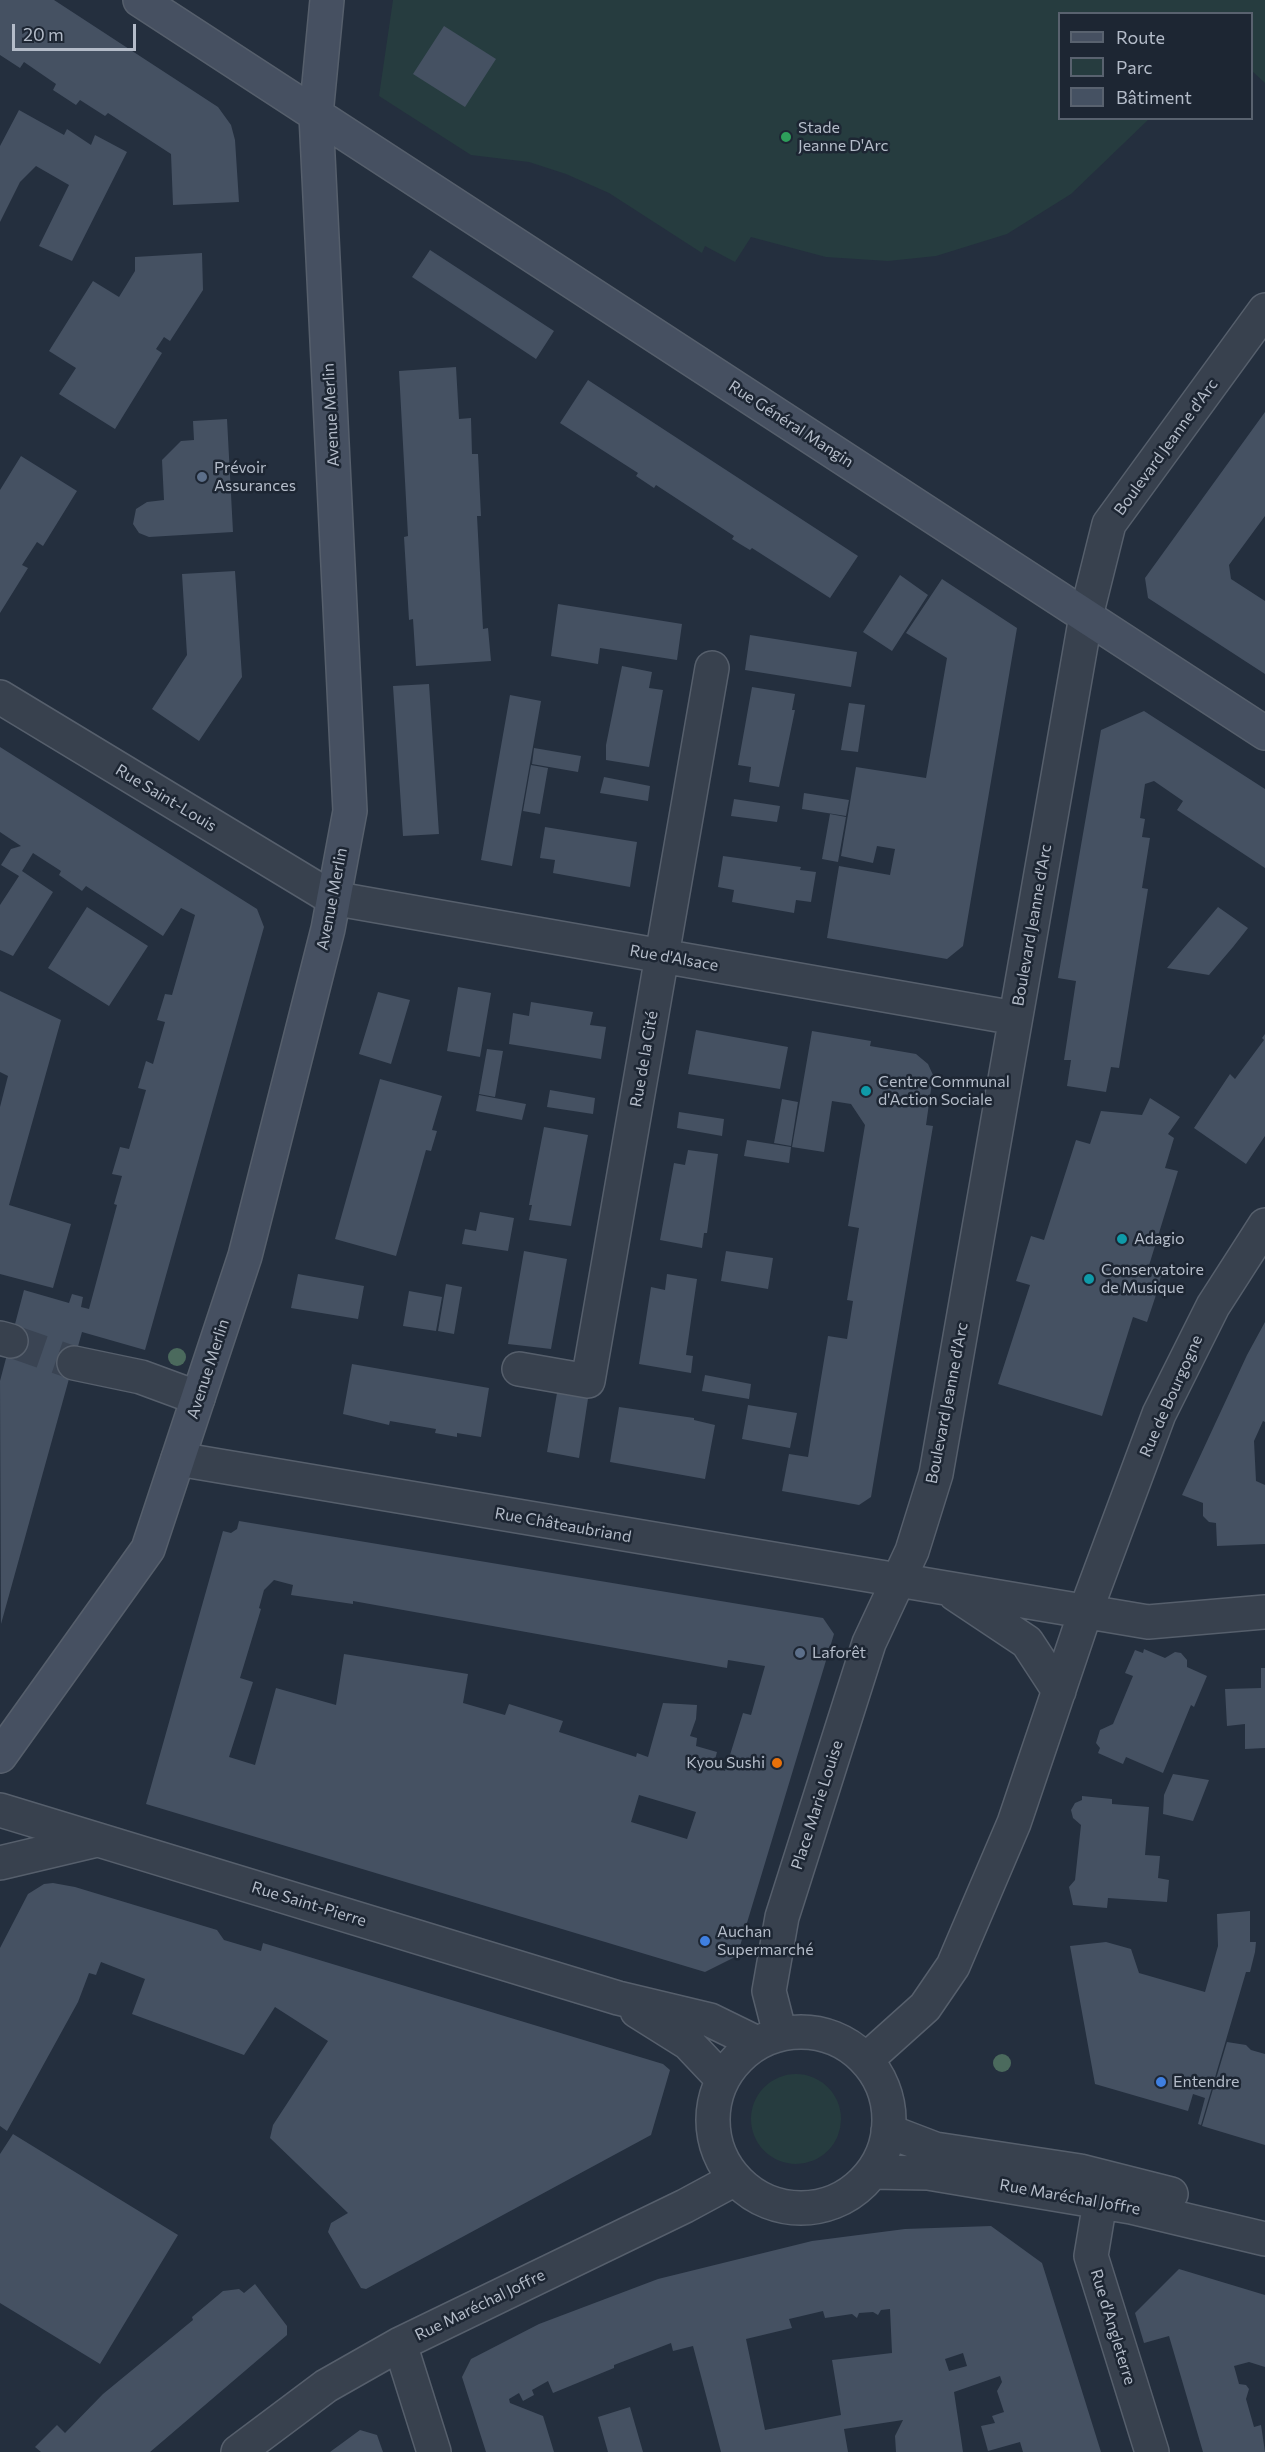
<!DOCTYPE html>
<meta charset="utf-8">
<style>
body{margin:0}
#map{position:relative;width:1265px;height:2452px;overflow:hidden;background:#242f3e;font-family:Commissioner,sans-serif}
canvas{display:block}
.legend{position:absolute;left:1058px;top:12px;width:195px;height:108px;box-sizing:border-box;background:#1d2633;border:2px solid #59626f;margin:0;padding:8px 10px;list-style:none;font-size:18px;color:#b4bcc9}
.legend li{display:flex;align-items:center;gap:12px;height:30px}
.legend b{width:30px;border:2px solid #59626f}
.scale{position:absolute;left:12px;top:24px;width:124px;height:27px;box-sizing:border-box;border:3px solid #b4bcc9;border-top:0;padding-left:8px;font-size:18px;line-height:21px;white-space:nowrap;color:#b4bcc9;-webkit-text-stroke:4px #1d2633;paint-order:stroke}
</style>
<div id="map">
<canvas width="1265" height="2452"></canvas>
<ul class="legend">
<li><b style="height:8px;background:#465061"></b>Route</li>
<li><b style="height:16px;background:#263c3f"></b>Parc</li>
<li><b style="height:16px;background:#455162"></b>Bâtiment</li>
</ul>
<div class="scale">20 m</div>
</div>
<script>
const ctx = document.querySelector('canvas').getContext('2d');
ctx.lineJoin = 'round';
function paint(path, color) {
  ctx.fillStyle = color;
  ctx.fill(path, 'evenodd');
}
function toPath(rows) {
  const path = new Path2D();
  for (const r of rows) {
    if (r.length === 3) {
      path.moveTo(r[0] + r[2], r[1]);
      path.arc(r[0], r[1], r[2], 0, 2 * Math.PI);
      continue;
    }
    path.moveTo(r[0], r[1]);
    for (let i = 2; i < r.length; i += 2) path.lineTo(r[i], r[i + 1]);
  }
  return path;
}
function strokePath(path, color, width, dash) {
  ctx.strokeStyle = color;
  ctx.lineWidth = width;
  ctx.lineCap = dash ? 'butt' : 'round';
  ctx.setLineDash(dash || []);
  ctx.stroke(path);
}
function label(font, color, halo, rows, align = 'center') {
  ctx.font = font + ' Commissioner,sans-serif';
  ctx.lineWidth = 5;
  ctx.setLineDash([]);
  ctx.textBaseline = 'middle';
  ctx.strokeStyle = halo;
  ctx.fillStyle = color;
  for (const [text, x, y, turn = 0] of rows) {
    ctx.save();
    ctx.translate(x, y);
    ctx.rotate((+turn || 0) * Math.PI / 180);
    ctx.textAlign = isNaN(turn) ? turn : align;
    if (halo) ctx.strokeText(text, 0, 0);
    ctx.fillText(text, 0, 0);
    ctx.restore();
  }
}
const green = toPath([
 [393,0,1265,0,1265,83,1252,71,1252,14,1060,14,1060,118,1149,119,1071,194,1007,234,936,256,888,261,826,257,751,237,735,262,705,246,702,253,609,193,566,174,529,162,471,155,379,96],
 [796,2119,45]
]);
const building = toPath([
 [0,0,54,0,218,107,231,125,235,140,239,202,173,205,171,154,108,113,105,116,80,100,76,105,53,90,56,84,24,62,20,68,0,55],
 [444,26,496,59,465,107,413,74],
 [19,110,64,135,67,129,91,145,95,135,127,152,72,261,39,246,69,185,36,166,20,182,0,222,0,146],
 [430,250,554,331,536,359,412,277],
 [202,253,203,290,170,341,164,337,156,349,162,353,115,429,59,394,76,368,49,351,93,281,119,297,135,271,135,257],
 [456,367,459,419,471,418,472,454,478,454,481,516,477,516,483,629,488,628,491,661,416,666,413,619,409,620,404,537,408,536,399,371],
 [588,380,858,556,830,598,752,548,750,550,740,544,732,539,734,536,656,485,654,488,636,476,638,473,560,423],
 [1265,412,1265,516,1229,565,1231,579,1265,601,1265,674,1148,598,1145,578],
 [227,419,233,532,149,537,139,533,133,524,136,509,147,502,164,500,162,460,181,441,194,440,193,421],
 [21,456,77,491,43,546,37,542,22,565,28,568,0,613,0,490],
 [235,571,242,677,199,741,152,709,187,655,182,574],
 [900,575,928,595,892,651,863,632],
 [942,579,1017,628,963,946,947,959,827,938,839,866,890,875,895,849,877,846,873,863,841,856,856,767,926,778,947,658,906,633],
 [558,604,682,624,677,660,600,648,598,664,551,656],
 [750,635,857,652,851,687,745,670],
 [622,666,652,672,649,688,663,690,649,767,606,760,606,745],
 [429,684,439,834,403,836,393,686],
 [752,687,795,694,792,710,795,710,779,787,749,782,751,767,738,765],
 [510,695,541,701,512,866,481,860],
 [849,703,865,705,858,752,841,750],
 [1144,711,1265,789,1265,868,1177,810,1183,801,1154,781,1145,784,1140,818,1145,819,1142,837,1150,838,1142,888,1148,889,1119,1068,1111,1067,1106,1092,1067,1086,1071,1060,1064,1060,1076,981,1058,978,1101,730],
 [0,747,257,909,264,927,145,1350,82,1332,1,1624,0,1381,24,1290,69,1303,72,1294,83,1297,81,1307,89,1309,117,1205,114,1204,122,1176,112,1174,120,1147,129,1149,146,1090,138,1088,146,1061,153,1064,165,1022,157,1020,165,994,172,995,195,915,181,908,163,936,86,886,82,891,59,875,61,871,33,853,22,871,53,892,13,956,0,950,0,905,19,876,1,865,11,849,21,846,0,832],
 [534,748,581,756,578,772,532,764],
 [531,765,548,768,540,814,523,811],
 [604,777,650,786,648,801,600,793],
 [804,793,849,800,846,816,802,809],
 [734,799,780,806,777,822,731,816],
 [830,814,846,817,838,862,822,859],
 [545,827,637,842,630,887,553,873,555,860,540,858],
 [723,856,801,867,800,870,816,872,811,902,796,900,794,913,732,902,734,890,718,887],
 [87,907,148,946,109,1006,48,968],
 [1218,907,1248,928,1233,947,1209,975,1167,968],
 [458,987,491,993,480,1057,447,1051],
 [0,991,61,1020,9,1205,71,1224,53,1288,0,1274,0,1107,8,1076,0,1072],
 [378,992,410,1000,391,1064,359,1054],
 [531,1002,593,1012,590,1025,606,1027,601,1059,509,1044,513,1013,529,1016],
 [696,1030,788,1047,780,1089,688,1074],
 [812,1031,871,1041,870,1046,916,1054,928,1064,933,1075,926,1125,933,1126,871,1497,859,1505,782,1491,789,1454,808,1457,828,1336,847,1339,853,1301,847,1300,859,1228,848,1226,865,1125,851,1104,832,1101,824,1152,792,1147],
 [1265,1034,1265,1136,1246,1164,1194,1128,1230,1074,1235,1079,1264,1040,1262,1038],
 [487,1049,503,1051,495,1097,479,1094],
 [380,1079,442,1096,432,1130,437,1131,431,1151,426,1150,396,1256,335,1239],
 [550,1090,595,1098,593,1114,547,1107],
 [479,1095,526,1104,522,1120,476,1111],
 [1150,1098,1180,1117,1168,1134,1174,1138,1165,1168,1178,1171,1147,1272,1161,1276,1155,1298,1147,1322,1133,1317,1102,1416,998,1384,1030,1285,1016,1281,1031,1236,1044,1240,1076,1140,1090,1144,1101,1111,1142,1115],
 [782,1099,798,1102,791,1146,774,1143],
 [679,1112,724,1119,722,1136,677,1128],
 [544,1127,588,1135,571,1226,529,1220,532,1205,529,1205],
 [747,1140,791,1147,789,1163,744,1156],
 [688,1150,718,1154,707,1233,704,1233,702,1248,660,1240,674,1163,685,1165],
 [480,1212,514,1218,508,1251,462,1244,465,1229,476,1231],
 [524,1251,567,1259,551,1349,508,1344],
 [726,1251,773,1258,768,1289,721,1281],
 [298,1274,364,1286,358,1319,291,1308],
 [667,1274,697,1279,686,1355,693,1356,691,1373,639,1364,651,1287,665,1290],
 [446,1284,462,1287,454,1334,438,1331],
 [409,1291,442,1297,436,1331,403,1326],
 [1265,1322,1265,1422,1263,1421,1254,1441,1256,1481,1265,1485,1265,1544,1217,1546,1216,1523,1209,1522,1203,1516,1203,1503,1182,1495,1247,1355],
 [352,1364,489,1388,481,1437,457,1433,457,1437,435,1433,436,1429,390,1421,389,1425,343,1414],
 [705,1375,751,1384,749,1399,702,1391],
 [558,1387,589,1392,579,1458,547,1452],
 [748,1405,797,1413,790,1448,742,1439],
 [619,1407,694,1418,694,1420,715,1425,705,1479,610,1462],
 [239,1521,823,1618,834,1634,737,1956,705,1972,146,1804,223,1531,231,1533,237,1529],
 [274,1580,293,1585,291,1595,353,1604,353,1601,727,1668,728,1660,765,1666,751,1715,743,1713,725,1771,713,1767,717,1752,696,1746,697,1738,690,1736,696,1719,697,1705,663,1703,648,1757,637,1753,636,1757,559,1732,563,1721,509,1704,505,1715,463,1703,468,1674,344,1654,336,1705,276,1688,255,1765,229,1757,253,1682,240,1678,261,1609,259,1608,264,1590],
 [639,1795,696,1812,687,1839,631,1822],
 [1144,1649,1165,1658,1175,1652,1181,1653,1187,1660,1187,1667,1207,1676,1194,1707,1191,1705,1163,1773,1126,1757,1123,1764,1098,1753,1100,1748,1096,1743,1100,1730,1113,1724,1133,1676,1125,1673,1135,1650,1143,1653],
 [1261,1668,1265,1668,1265,1748,1245,1749,1245,1724,1227,1726,1225,1689,1261,1688],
 [1173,1774,1209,1780,1193,1821,1163,1814,1164,1795],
 [1082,1796,1112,1799,1112,1804,1149,1807,1145,1855,1160,1856,1158,1878,1169,1880,1167,1902,1108,1898,1107,1908,1073,1905,1069,1887,1075,1880,1081,1825,1073,1818,1071,1810,1075,1803,1082,1800],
 [53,1883,75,1887,217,1930,224,1940,261,1951,263,1943,663,2064,670,2070,651,2135,366,2289,361,2288,328,2232,331,2223,348,2213,270,2138,273,2125,328,2041,275,2007,244,2055,132,2014,145,1979,101,1962,96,1975,89,1973,78,2002,7,2131,0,2126,0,1948,28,1894,44,1884],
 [1250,1911,1250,1942,1256,1942,1255,1952,1250,1972,1246,1972,1201,2125,1198,2124,1205,2098,1193,2094,1188,2111,1095,2084,1070,1946,1106,1942,1131,1949,1139,1973,1205,1992,1218,1946,1217,1914],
 [1227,2042,1246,2045,1251,2050,1265,2054,1265,2145,1202,2126],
 [13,2134,178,2235,100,2364,0,2303,0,2154],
 [991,2226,1042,2263,1101,2452,1023,2452,1020,2442,988,2451,981,2426,995,2423,992,2416,1004,2412,997,2391,1002,2382,1000,2376,954,2392,963,2452,896,2452,895,2436,903,2420,844,2429,848,2452,721,2452,693,2346,673,2351,671,2343,614,2365,614,2368,553,2393,548,2381,532,2390,534,2395,523,2401,519,2393,509,2399,510,2403,543,2416,554,2452,486,2452,462,2377,471,2359,539,2324,658,2279,812,2241,905,2229],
 [890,2309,892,2353,832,2360,841,2415,765,2430,746,2339,792,2328,789,2319,823,2311,825,2318,852,2314,857,2318,859,2313,873,2312,878,2315,881,2310],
 [963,2353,967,2366,949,2371,945,2359],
 [1179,2269,1265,2295,1265,2367,1249,2362,1234,2366,1239,2384,1246,2385,1249,2389,1246,2399,1254,2427,1261,2425,1265,2452,1203,2452,1169,2336,1144,2343,1135,2313],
 [255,2284,287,2326,287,2335,150,2452,41,2452,35,2447,57,2425,65,2433,103,2394,193,2320,192,2317,223,2291,239,2289,244,2293],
 [630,2407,643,2452,608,2452,598,2417],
 [360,2430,377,2435,383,2452,330,2452]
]);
const streetTunnel = toPath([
 [11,1341,74,1363]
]);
const street = toPath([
 [0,697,332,898,1015,1018],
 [0,1338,11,1341],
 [74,1363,141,1377,198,1398],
 [519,1369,588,1381,712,668],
 [178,1459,1148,1622,1265,1612],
 [955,1594,1027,1642,1059,1691],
 [0,1810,618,1998,710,2020,757,2043],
 [0,1863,97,1840],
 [637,2011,688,2043,722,2079],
 [801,2120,88],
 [780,2034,769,1991,782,1917,869,1643,912,1551,936,1474,1086,616,1109,524,1265,310],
 [866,2060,925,2007,953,1966,1014,1823,1086,1610,1159,1414,1213,1306,1265,1225],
 [888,2131,935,2149,1080,2171,1171,2194],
 [872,2172,928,2173,1131,2207,1265,2239],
 [1089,2185,1100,2202,1091,2256,1152,2452],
 [400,2344,434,2452],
 [238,2452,326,2386,400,2344,685,2206,735,2179]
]);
const secondary = toPath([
 [140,0,1265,733],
 [0,1756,148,1549,245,1256,328,929,350,811,316,115,327,0]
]);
const trees = [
 [177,1357],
 [1002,2063]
];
const markers = [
 [786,137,6,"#2e9e5b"],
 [202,477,6,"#5c6f8a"],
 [866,1091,6,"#0f9aa8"],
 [1122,1239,6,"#0f9aa8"],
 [1089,1279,6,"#0f9aa8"],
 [800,1653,6,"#5c6f8a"],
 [777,1763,6,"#e8710a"],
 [705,1941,6,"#3f7fe0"],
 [1161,2082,6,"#3f7fe0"]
];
const poiNames = [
 ["Stade",798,128],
 ["Jeanne D'Arc",798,146],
 ["Prévoir",214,468],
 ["Assurances",214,486],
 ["Centre Communal",878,1082],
 ["d'Action Sociale",878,1100],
 ["Adagio",1134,1239],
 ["Conservatoire",1101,1270],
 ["de Musique",1101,1288],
 ["Laforêt",812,1653],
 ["Kyou Sushi",765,1763,"right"],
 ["Auchan",717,1932],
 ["Supermarché",717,1950],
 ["Entendre",1173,2082]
];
const streetNames = [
 ["Avenue Merlin",331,415,-93],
 ["Rue Général Mangin",791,424,33],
 ["Boulevard Jeanne d'Arc",1166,447,-54],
 ["Rue Saint-Louis",166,798,31],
 ["Avenue Merlin",332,899,-79],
 ["Boulevard Jeanne d'Arc",1032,925,-80],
 ["Rue d'Alsace",674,958,10],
 ["Rue de la Cité",644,1059,-80],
 ["Avenue Merlin",208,1369,-72],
 ["Rue de Bourgogne",1171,1396,-66],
 ["Boulevard Jeanne d'Arc",947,1403,-79],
 ["Rue Châteaubriand",563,1525,10],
 ["Place Marie Louise",817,1805,-72],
 ["Rue Saint-Pierre",309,1904,17],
 ["Rue Maréchal Joffre",1070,2197,10],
 ["Rue Maréchal Joffre",480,2305,-26],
 ["Rue d'Angleterre",1113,2327,73]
];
paint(green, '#263c3f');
paint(building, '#455162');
strokePath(streetTunnel, '#3a4453', 33, [33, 16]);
strokePath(street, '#565f6c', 36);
strokePath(secondary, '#565f6c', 36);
strokePath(street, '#38414e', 33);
strokePath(secondary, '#465061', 33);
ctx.fillStyle = '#4b6a5d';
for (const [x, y] of trees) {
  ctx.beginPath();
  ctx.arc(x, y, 9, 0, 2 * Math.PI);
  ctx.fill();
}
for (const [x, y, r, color] of markers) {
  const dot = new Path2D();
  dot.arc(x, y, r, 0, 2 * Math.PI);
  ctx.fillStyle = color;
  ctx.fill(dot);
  strokePath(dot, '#1d2633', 2);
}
label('16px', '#b4bcc9', '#1d2633', poiNames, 'left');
label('16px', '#b4bcc9', '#1d2633', streetNames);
</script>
